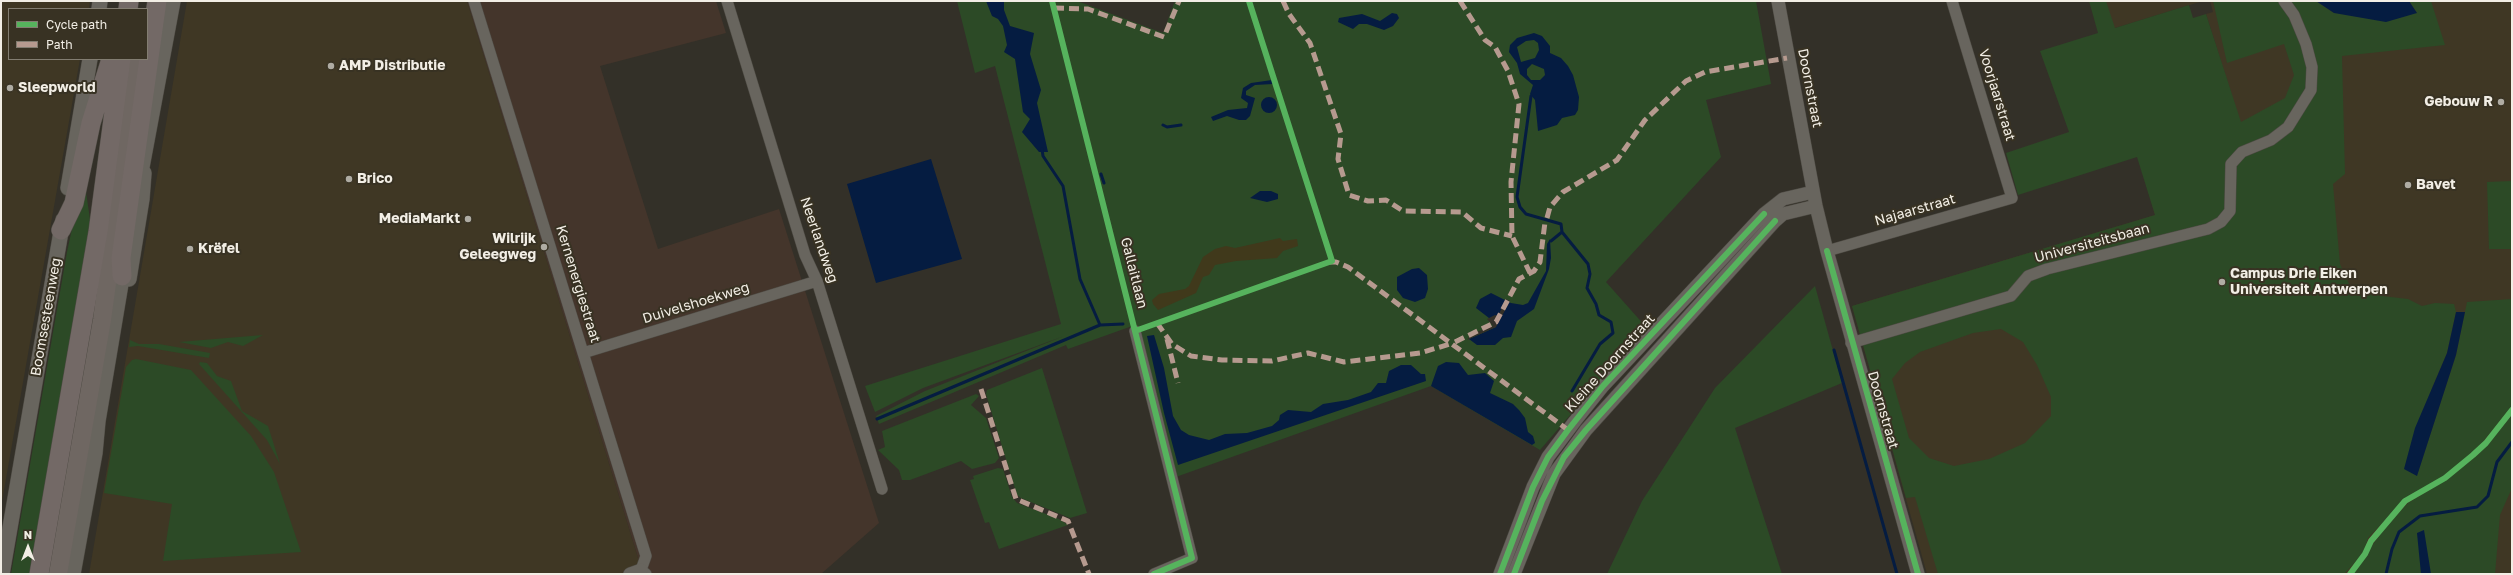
<!DOCTYPE html>
<meta charset="utf-8">
<style>
body{margin:0}
#map{position:relative;width:2513px;height:575px;overflow:hidden;background:#333028;font-family:"Golos Text",sans-serif}
canvas{display:block}
.frame{position:absolute;inset:0;border:2px solid #f2eee5;pointer-events:none}
.legend{position:absolute;left:8px;top:8px;width:140px;height:52px;box-sizing:border-box;background:#383223;border:1px solid #827d71;margin:0;padding:5px 7px;list-style:none;font-size:12px;color:#f2eee5}
.legend li{display:flex;align-items:center;gap:8px;height:20px}
.legend b{width:20px;border:1px solid #827d71}
.north{position:absolute;left:8px;top:527px;width:40px;height:40px;-webkit-text-stroke:3px #383223;paint-order:stroke;rotate:0deg;font-size:11px;font-weight:700;line-height:16px;text-align:center;color:#f2eee5}
.north::after{content:'';display:block;margin:auto;width:14px;height:18px;background:#f2eee5;clip-path:polygon(50% 0,100% 100%,50% 72%,0 100%)}
</style>
<div id="map">
<canvas width="2513" height="575"></canvas>
<div class="frame"></div>
<ul class="legend">
<li><b style="height:5px;background:#56b35d"></b>Cycle path</li>
<li><b style="height:5px;background:#b69a8f"></b>Path</li>
</ul>
<div class="north">N</div>
</div>
<script>
const ctx = document.querySelector('canvas').getContext('2d');
ctx.lineJoin = 'round';
function paint(path, color) {
  ctx.fillStyle = color;
  ctx.fill(path, 'evenodd');
}
function toPath(rows) {
  const path = new Path2D();
  for (const r of rows) {
    if (r.length === 3) {
      path.moveTo(r[0] + r[2], r[1]);
      path.arc(r[0], r[1], r[2], 0, 2 * Math.PI);
      continue;
    }
    path.moveTo(r[0], r[1]);
    for (let i = 2; i < r.length; i += 2) path.lineTo(r[i], r[i + 1]);
  }
  return path;
}
function strokePath(path, color, width, dash) {
  ctx.strokeStyle = color;
  ctx.lineWidth = width;
  ctx.lineCap = dash ? 'butt' : 'round';
  ctx.setLineDash(dash || []);
  ctx.stroke(path);
}
function label(font, color, halo, rows, align = 'center') {
  ctx.font = font + ' "Golos Text",sans-serif';
  ctx.lineWidth = 4;
  ctx.setLineDash([]);
  ctx.textBaseline = 'middle';
  ctx.strokeStyle = halo;
  ctx.fillStyle = color;
  for (const [text, x, y, turn = 0] of rows) {
    ctx.save();
    ctx.translate(x, y);
    ctx.rotate((+turn || 0) * Math.PI / 180);
    ctx.textAlign = isNaN(turn) ? turn : align;
    if (halo) ctx.strokeText(text, 0, 0);
    ctx.fillText(text, 0, 0);
    ctx.restore();
  }
}
const built = toPath([
 [1,1,90,1,89,9,9,9,9,59,80,59,1,507],
 [187,1,467,1,643,574,89,574],
 [2089,1,2203,1,2099,33],
 [2210,1,2512,1,2512,574,1927,574,1852,306,2155,215,2138,157,2240,122,2206,14,2213,12]
]);
const industrial = toPath([
 [467,1,716,1,726,33,600,66,658,249,779,209,879,523,821,574,643,574]
]);
const green = toPath([
 [957,1,1077,1,1163,33,1175,1,1756,1,1771,84,1706,100,1721,157,1606,282,1646,327,1540,450,1431,386,1173,478,1135,325,1068,349,1066,345,879,424,876,416,925,391,1064,336,923,388,875,412,865,386,1061,324,995,66,975,73],
 [2089,1,2106,1,2115,28,2189,5,2193,18,2206,14,2241,122,2285,98,2294,75,2284,44,2227,63,2213,1,2316,1,2334,13,2417,13,2409,1,2431,1,2445,45,2342,56,2345,174,2333,184,2340,264,2350,286,2358,284,2382,296,2408,299,2422,306,2435,303,2454,304,2456,312,2447,353,2432,388,2417,475,2456,355,2467,302,2512,299,2512,406,2473,454,2435,482,2406,498,2368,538,2363,554,2344,574,1938,574,1915,497,1906,498,1852,306,2155,215,2137,157,2018,195,2006,153,2069,132,2040,51,2098,33],
 [2001,329,2023,342,2037,365,2051,397,2051,416,2025,443,1989,459,1954,466,1929,458,1909,438,1892,379,1905,363,1920,352,1973,333],
 [84,178,92,233,33,574,11,574,67,252,82,182],
 [2512,181,2512,249,2489,249,2487,182],
 [1815,286,1842,383,1735,428,1782,574,1607,574,1642,501,1715,388],
 [263,335,243,346,228,342,211,348,179,342],
 [130,340,139,344,159,344,210,353,209,358,138,346,129,347],
 [136,359,191,370,251,436,274,472,301,552,163,561,172,504,104,493,126,367,132,360],
 [200,362,207,363,217,376,231,381,242,411,268,426,280,464,267,440,199,364],
 [1042,368,1087,513,1070,518,1021,498,1017,495,986,394,987,390],
 [976,394,979,396,971,405,986,418,999,458,995,463,972,469,961,461,910,480,902,480,899,470,878,450,885,447,882,431],
 [2512,415,2512,488,2500,515,2495,574,2352,574,2386,526,2408,503,2447,479,2476,456],
 [998,468,1003,469,1012,497,1017,503,1059,519,1068,525,999,549,989,522,985,523,970,480,974,479,973,476]
]);
const sand = toPath([
 [1280,238,1283,241,1297,239,1298,246,1283,251,1277,258,1236,261,1215,265,1209,275,1203,277,1196,293,1158,310,1153,304,1152,300,1159,294,1185,289,1189,286,1203,257,1215,249,1226,246,1235,248]
]);
const water = toPath([
 [986,1,1004,1,1004,10,1010,26,1034,33,1030,54,1041,90,1037,103,1048,152,1039,152,1022,132,1030,119,1023,112,1015,59,1004,52,1007,45,1003,26,998,19,992,16],
 [2316,1,2409,1,2417,13,2386,22,2334,13],
 [1392,13,1397,14,1399,18,1393,26,1384,30,1367,24,1359,24,1353,29,1338,22,1339,18,1362,14,1380,21],
 [1534,33,1542,36,1550,46,1550,53,1561,58,1568,66,1573,75,1579,97,1578,110,1575,115,1562,118,1557,125,1538,131,1535,100,1530,94,1533,85,1520,74,1517,63,1509,52,1510,45,1517,38],
 [1534,40,1538,43,1539,50,1535,58,1521,62,1517,47,1526,41],
 [1532,64,1544,69,1545,75,1540,80,1531,80,1527,75,1527,69],
 [1272,80,1273,84,1255,85,1246,91,1246,95,1255,98,1250,116,1246,120,1239,120,1227,116,1213,121,1211,117,1228,110,1247,108,1248,103,1241,98,1243,88,1251,83],
 [1269,105,8],
 [931,159,962,259,876,283,847,184],
 [1260,191,1271,191,1278,194,1278,199,1267,202,1250,198],
 [1550,239,1551,258,1549,269,1534,309,1517,321,1511,337,1503,338,1495,345,1477,345,1469,339,1496,327,1489,318,1476,308,1480,299,1491,293,1511,303,1523,305,1528,303,1546,271,1547,244],
 [1419,268,1427,275,1428,289,1425,298,1415,302,1403,298,1397,290,1397,277,1412,269],
 [2456,312,2465,312,2456,355,2417,476,2404,469,2415,428,2447,353],
 [1154,335,1164,368,1173,416,1181,430,1189,435,1209,440,1225,434,1247,433,1272,426,1279,420,1280,415,1288,410,1311,412,1323,404,1348,400,1371,392,1378,383,1386,383,1389,371,1401,365,1411,365,1421,374,1425,374,1426,381,1178,465,1164,413,1147,336],
 [1446,362,1459,363,1468,375,1485,373,1494,381,1490,393,1513,404,1519,410,1525,418,1528,432,1533,436,1535,443,1532,445,1431,386,1438,366],
 [2424,530,2431,574,2421,574,2417,533]
]);
const pier = toPath([
 [1506,299,1510,301,1496,327,1467,340,1471,334,1493,326,1487,319,1495,315,1498,316]
]);
const stream = toPath([
 [1531,96,1517,197,1520,207,1526,214,1561,224,1562,232,1551,241],
 [1163,125,1167,127,1181,125],
 [1042,149,1043,156,1063,186,1080,279,1100,325],
 [1101,174,1104,183],
 [1562,232,1588,264,1590,274,1587,288,1596,304,1599,315,1611,322,1613,333,1600,344,1572,391],
 [1834,350,1897,574],
 [877,419,1100,325,1123,324],
 [2386,574,2392,549,2399,532,2420,516,2477,507,2488,496,2497,462,2512,442]
]);
const minor = toPath([
 [474,1,646,556,641,570,646,574],
 [727,1,805,255,817,281,882,489],
 [1827,251,2012,198,1952,1],
 [1135,331,1192,558,1154,574],
 [1851,343,2011,296,2028,276,2047,269,2208,229,2221,222,2230,211,2231,164,2242,152,2271,140,2288,127,2311,90,2312,67,2306,44,2294,15,2284,1],
 [583,353,817,281]
]);
const tertiary = toPath([
 [1778,1,1816,206,1827,251,1918,574],
 [630,574,641,570],
 [1500,574,1533,487,1548,457,1575,421,1603,386,1764,214,1783,199,1813,192],
 [1514,574,1554,474,1586,430,1775,221,1783,214,1816,206]
]);
const secondary = toPath([
 [99,9,100,1],
 [139,183,173,1],
 [68,188,90,59],
 [129,279,142,199,144,173],
 [2,574,63,220],
 [73,574,95,453,98,421,124,266]
]);
const trunk = toPath([
 [58,574,102,320,138,59]
]);
const motorway = toPath([
 [128,9,129,1],
 [61,230,74,203,91,123,111,59],
 [122,276,121,258,157,1],
 [39,574,98,232,121,59]
]);
const quiet = toPath([
 [1283,1,1289,14,1310,43,1341,134,1338,159,1349,195,1368,201,1386,200,1403,211,1462,212,1481,228,1512,236],
 [1460,1,1485,40,1495,47,1508,71,1519,104,1511,182,1512,236,1530,273],
 [1054,8,1088,9,1164,37,1179,1],
 [1547,218,1550,207,1563,192,1617,160,1645,120,1686,81,1705,72,1787,58],
 [1329,262,1336,262,1348,267,1568,430],
 [1157,323,1172,344,1191,356,1222,360,1272,361,1308,353,1344,362,1420,353,1450,344],
 [1167,339,1178,383],
 [1455,342,1496,322,1519,279,1534,271,1540,262,1545,222],
 [981,389,1016,499,1068,521,1089,574]
]);
const cycleway = toPath([
 [1052,1,1192,558,1154,574],
 [1827,251,1918,574],
 [1135,331,1332,261,1249,1],
 [1500,574,1533,487,1548,457,1568,430,1603,386,1764,214],
 [1514,574,1542,501,1564,457,1586,430,1775,221],
 [2350,574,2365,554,2371,541,2405,501,2445,478,2473,455,2486,443,2512,410]
]);
const markers = [
 [331,66,4,"#afaca3"],
 [10,88,4,"#afaca3"],
 [2501,102,4,"#afaca3"],
 [349,179,4,"#afaca3"],
 [2408,185,4,"#afaca3"],
 [468,219,4,"#afaca3"],
 [544,247,4,"#afaca3"],
 [190,249,4,"#afaca3"],
 [2222,282,4,"#afaca3"]
];
const poiNames = [
 ["AMP Distributie",339,66],
 ["Sleepworld",18,88],
 ["Gebouw R",2493,102,"right"],
 ["Brico",357,179],
 ["Bavet",2416,185],
 ["MediaMarkt",460,219,"right"],
 ["Wilrijk",536,239,"right"],
 ["Geleegweg",536,255,"right"],
 ["Krëfel",198,249],
 ["Campus Drie Eiken",2230,274],
 ["Universiteit Antwerpen",2230,290]
];
const streetNames = [
 ["Doornstraat",1810,88,79],
 ["Voorjaarstraat",1997,95,73],
 ["Najaarstraat",1915,210,-16],
 ["Neerlandweg",819,240,71],
 ["Universiteitsbaan",2092,243,-15],
 ["Gallaitlaan",1134,273,76],
 ["Kernenergiestraat",578,284,73],
 ["Duivelshoekweg",696,303,-17],
 ["Boomsesteenweg",46,317,-80],
 ["Kleine Doornstraat",1610,363,-48],
 ["Doornstraat",1883,410,74]
];
paint(built, '#3f3724');
paint(industrial, '#44352b');
paint(green, '#2c4a26');
paint(sand, '#40391b');
paint(water, '#051c41');
paint(pier, '#333028');
strokePath(stream, '#051c41', 3);
strokePath(minor, '#4e4b44', 12);
strokePath(tertiary, '#4e4b44', 14);
strokePath(secondary, '#4e4b44', 16);
strokePath(trunk, '#4e4b44', 20);
strokePath(motorway, '#4e4b44', 20);
strokePath(minor, '#68655e', 11);
strokePath(tertiary, '#68655e', 13);
strokePath(secondary, '#68655e', 15);
strokePath(trunk, '#6f6762', 18);
strokePath(motorway, '#736966', 19);
strokePath(quiet, '#b69a8f', 5, [10, 5]);
strokePath(cycleway, '#56b35d', 6);
for (const [x, y, r, color] of markers) {
  const dot = new Path2D();
  dot.arc(x, y, r, 0, 2 * Math.PI);
  ctx.fillStyle = color;
  ctx.fill(dot);
  strokePath(dot, '#383223', 1.5);
}
label('bold 14px', '#f2eee5', '#383223', poiNames, 'left');
label('14px', '#f2eee5', '#383223', streetNames);
</script>
